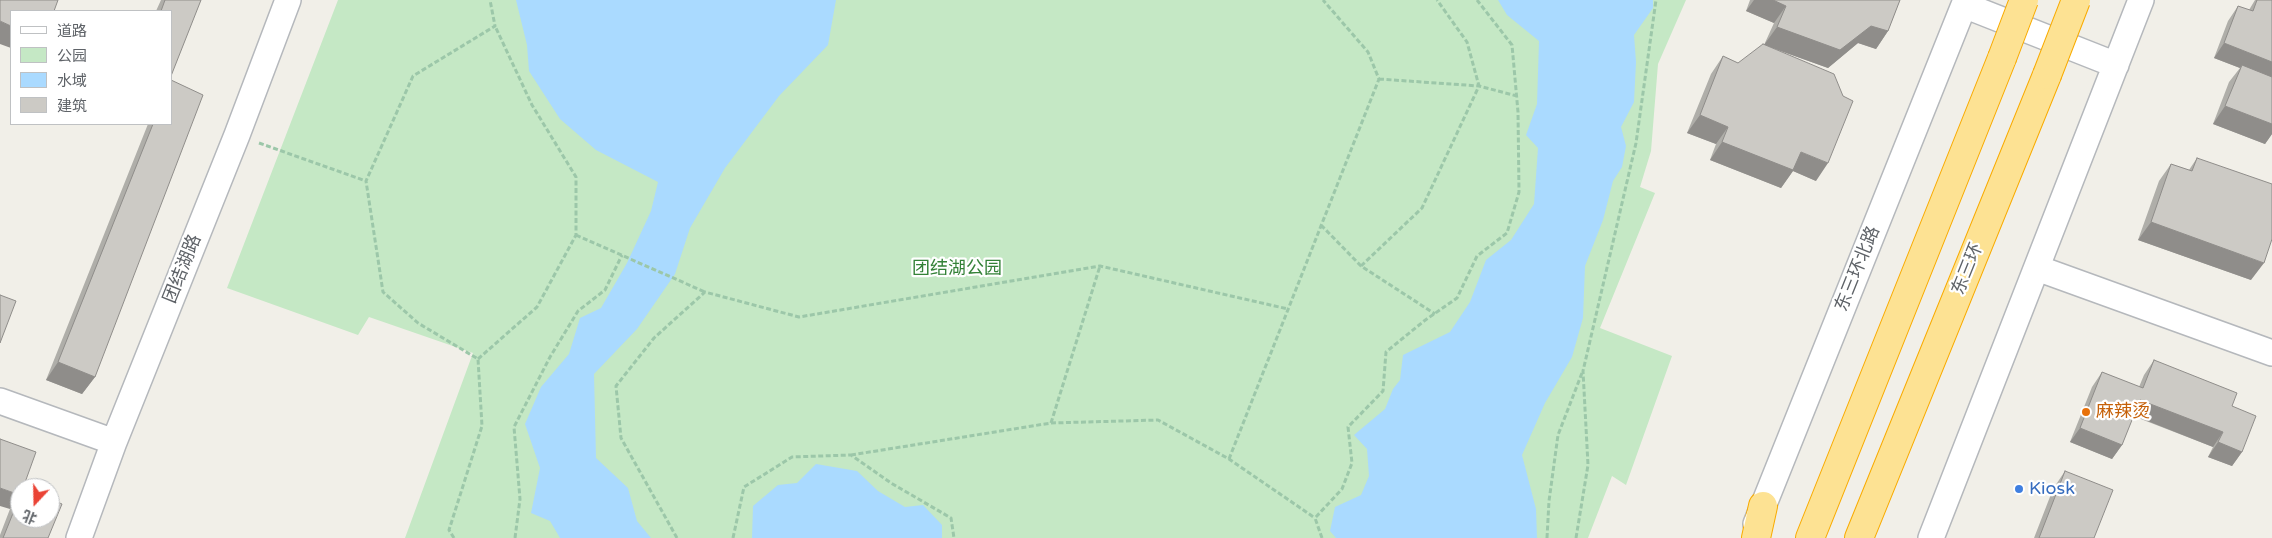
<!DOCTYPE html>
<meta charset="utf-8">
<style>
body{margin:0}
#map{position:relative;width:2272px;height:538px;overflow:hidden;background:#f1efe8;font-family:"Varela Round","Noto Sans SC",sans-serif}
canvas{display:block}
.legend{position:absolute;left:10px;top:10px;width:162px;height:115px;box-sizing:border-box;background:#fff;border:1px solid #bfc1c3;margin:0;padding:6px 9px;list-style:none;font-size:15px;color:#5f6368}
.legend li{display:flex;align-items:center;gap:10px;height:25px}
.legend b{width:25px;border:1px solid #bfc1c3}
.north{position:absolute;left:10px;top:478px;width:50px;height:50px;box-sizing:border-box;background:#fff;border:1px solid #bfc1c3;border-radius:50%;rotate:201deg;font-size:14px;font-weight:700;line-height:20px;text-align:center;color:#5f6368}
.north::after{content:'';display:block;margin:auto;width:18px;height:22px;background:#ea4335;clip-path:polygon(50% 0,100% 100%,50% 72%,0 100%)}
</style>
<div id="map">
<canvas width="2272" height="538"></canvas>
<ul class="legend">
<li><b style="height:6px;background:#fff"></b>道路</li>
<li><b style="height:14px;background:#c5e8c5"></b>公园</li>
<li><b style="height:14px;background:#aadaff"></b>水域</li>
<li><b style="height:14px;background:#cccac5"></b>建筑</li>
</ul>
<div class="north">北</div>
</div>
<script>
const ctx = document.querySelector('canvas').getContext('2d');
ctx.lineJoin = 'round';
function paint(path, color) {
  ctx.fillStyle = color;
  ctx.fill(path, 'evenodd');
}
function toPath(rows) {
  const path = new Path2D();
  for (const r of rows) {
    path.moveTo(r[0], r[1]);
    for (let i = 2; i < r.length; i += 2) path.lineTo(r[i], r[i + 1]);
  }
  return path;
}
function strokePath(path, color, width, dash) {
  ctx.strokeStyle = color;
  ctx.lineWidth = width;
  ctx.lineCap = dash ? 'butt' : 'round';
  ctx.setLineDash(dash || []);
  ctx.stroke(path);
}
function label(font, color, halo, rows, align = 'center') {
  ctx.font = font + ' "Varela Round","Noto Sans SC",sans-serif';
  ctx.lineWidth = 4.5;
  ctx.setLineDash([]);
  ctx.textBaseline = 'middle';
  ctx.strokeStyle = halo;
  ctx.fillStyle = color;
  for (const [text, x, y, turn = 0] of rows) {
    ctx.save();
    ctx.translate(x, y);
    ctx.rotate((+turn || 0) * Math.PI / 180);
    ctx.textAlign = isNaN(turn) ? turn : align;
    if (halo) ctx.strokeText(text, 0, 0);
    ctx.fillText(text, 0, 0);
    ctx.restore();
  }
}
const green = toPath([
 [338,0,1686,0,1658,64,1651,151,1640,187,1655,193,1600,328,1672,356,1626,485,1612,476,1588,538,405,538,473,353,369,317,358,335,227,288]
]);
const water = toPath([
 [516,0,836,0,828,45,779,96,725,168,690,228,675,274,637,329,594,374,596,458,628,488,637,521,651,538,560,538,550,521,531,513,540,468,525,424,541,387,569,354,580,318,601,308,627,263,651,211,658,182,596,150,560,119,529,71,527,45],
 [1498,0,1653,0,1653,8,1634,35,1636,62,1634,102,1621,127,1626,146,1622,167,1613,181,1603,220,1585,266,1583,318,1572,357,1545,403,1522,455,1536,509,1537,538,1336,538,1330,531,1335,507,1361,495,1369,476,1367,449,1354,435,1385,409,1393,389,1400,380,1403,355,1450,332,1470,302,1486,260,1511,240,1534,204,1538,148,1526,135,1537,104,1539,41,1507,15],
 [816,464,857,471,878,491,905,507,923,505,942,525,942,538,752,538,753,506,778,485,797,483]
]);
const path = toPath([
 [1379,79,1479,86,1517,96],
 [259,143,366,181],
 [1321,225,1361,266,1435,314],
 [576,235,705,292],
 [1361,266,1422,208,1479,86,1467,42,1437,0],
 [478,359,537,307,576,235,576,177,532,105,495,26],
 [1051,423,1100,266],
 [851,455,1051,423,1158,420,1229,459,1315,518],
 [1229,459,1379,79,1368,52,1323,0],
 [454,538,449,530,482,426,478,359,418,323,383,292,366,181,413,76,495,26,490,0],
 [515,538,520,499,514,427,550,357,578,311,605,290,622,255],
 [677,538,621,438,616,386,654,338,705,292,799,317,1100,266,1288,309],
 [733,538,744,487,792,457,851,455,891,483,951,518,954,538],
 [1322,538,1315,518,1342,489,1352,463,1348,427,1383,391,1386,352,1424,321,1457,298,1477,256,1507,233,1519,192,1518,112,1512,45,1477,0],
 [1547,538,1549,501,1558,435,1582,373],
 [1576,538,1588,465,1583,371,1636,143,1656,0]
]);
const minor = toPath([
 [1964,5,2116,65],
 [2037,268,2272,353],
 [0,401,114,442],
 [1756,524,1966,0],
 [79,538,114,442,237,135,288,0],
 [1931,538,2141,0]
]);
const highway = toPath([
 [1756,538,1763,506],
 [1810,538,2002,58],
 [1859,538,2047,75]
]);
const highwayBridge = toPath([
 [2002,58,2024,0],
 [2047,75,2076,0]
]);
const wall = toPath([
 [161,0,201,0,171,11,156,11],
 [1750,0,1900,0,1888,31,1876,49,1858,43,1828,68,1764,45,1774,23,1746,11],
 [2255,0,2272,0,2272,134,2265,144,2213,124,2229,82,2240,68,2214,58,2228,21,2238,6,2249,10],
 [1723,56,1738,63,1816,181,1793,171,1781,188,1710,160,1716,144,1687,133,1711,74],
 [148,124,171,124,95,377,82,394,46,380],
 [2197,158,2251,280,2138,240,2159,181,2171,164,2189,170],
 [2154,360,2232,406,2242,452,2232,466,2208,457,2213,447,2133,416,2122,445,2112,459,2070,442,2092,387,2102,372,2139,387,2144,375],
 [2065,471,2094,538,2034,538,2053,489],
 [23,488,48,538,0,538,0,535,10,509]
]);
const shadedWall = toPath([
 [1754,0,1773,0,1786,6,1774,23,1746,11],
 [0,21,11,26,11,48,0,44],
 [1871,26,1888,31,1876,49,1858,43,1828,68,1764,45,1777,27],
 [2224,43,2272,62,2272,80,2242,65,2240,68,2214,58],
 [2225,106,2272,124,2272,134,2265,144,2213,124],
 [1700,115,1728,127,1716,144,1687,133],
 [1722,142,1801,152,1828,163,1816,181,1793,171,1781,188,1710,160],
 [2151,222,2264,263,2251,280,2138,240],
 [58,362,95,377,82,394,46,380],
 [2140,400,2223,432,2213,447,2130,414],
 [2080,428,2122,445,2112,459,2070,442],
 [2218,442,2242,452,2232,466,2208,457],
 [0,488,20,495,10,509,0,506]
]);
const building = toPath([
 [0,0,58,0,54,11,11,11,11,26,0,21,0,0],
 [165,0,201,0,171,76,171,11,161,11,165,0],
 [1773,0,1900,0,1888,31,1871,26,1840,50,1777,27,1786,6,1773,0],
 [2257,0,2272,0,2272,62,2224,43,2238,6,2253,11,2257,0],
 [1763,44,1834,74,1843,96,1853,101,1828,163,1801,152,1793,170,1722,142,1728,127,1700,115,1723,56,1738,63,1763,44],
 [2242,65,2272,77,2272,124,2225,106,2242,65],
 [171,80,203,95,95,377,58,362,153,124,171,124,171,80],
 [2197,158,2272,184,2272,239,2264,263,2151,222,2171,164,2192,171,2197,158],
 [0,295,16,301,0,343,0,295],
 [2154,360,2237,393,2232,406,2256,416,2242,452,2218,442,2223,432,2140,400,2122,445,2080,428,2102,372,2143,388,2154,360],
 [0,439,36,452,23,488,20,488,20,495,0,488,0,439],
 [2065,471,2113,490,2094,538,2039,538,2065,471],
 [20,496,20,518,50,518,50,499,62,504,48,538,3,538,20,496]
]);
const markers = [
 [2086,412,5,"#e8710a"],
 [2019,489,5,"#3f7fe0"]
];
const streetNames = [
 ["团结湖路",183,269,-68],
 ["东三环北路",1858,269,-68],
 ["东三环",1968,269,-68]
];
const parkNames = [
 ["团结湖公园",957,269]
];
const foodNames = [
 ["麻辣烫",2096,412]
];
const shopNames = [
 ["Kiosk",2029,489]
];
paint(green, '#c5e8c5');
paint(water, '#aadaff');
strokePath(minor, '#b5b8bc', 28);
strokePath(highway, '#f9ab00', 30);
strokePath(path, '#9cc7a9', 3, [5, 2.5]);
strokePath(minor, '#fff', 25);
strokePath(highway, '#fde293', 28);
strokePath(highwayBridge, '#f9ab00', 30, []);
strokePath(highwayBridge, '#fde293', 28);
paint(wall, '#afaea9');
paint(shadedWall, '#8f8d8a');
paint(building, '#cccac5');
strokePath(building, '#8f8d8a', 1);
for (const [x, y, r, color] of markers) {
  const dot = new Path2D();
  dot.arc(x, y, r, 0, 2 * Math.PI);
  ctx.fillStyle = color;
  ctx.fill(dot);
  strokePath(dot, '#fff', 2);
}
label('18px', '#5f6368', '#fff', streetNames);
label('18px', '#348238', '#fff', parkNames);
label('18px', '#c56008', '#fff', foodNames, 'left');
label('18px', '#366cbe', '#fff', shopNames, 'left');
</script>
